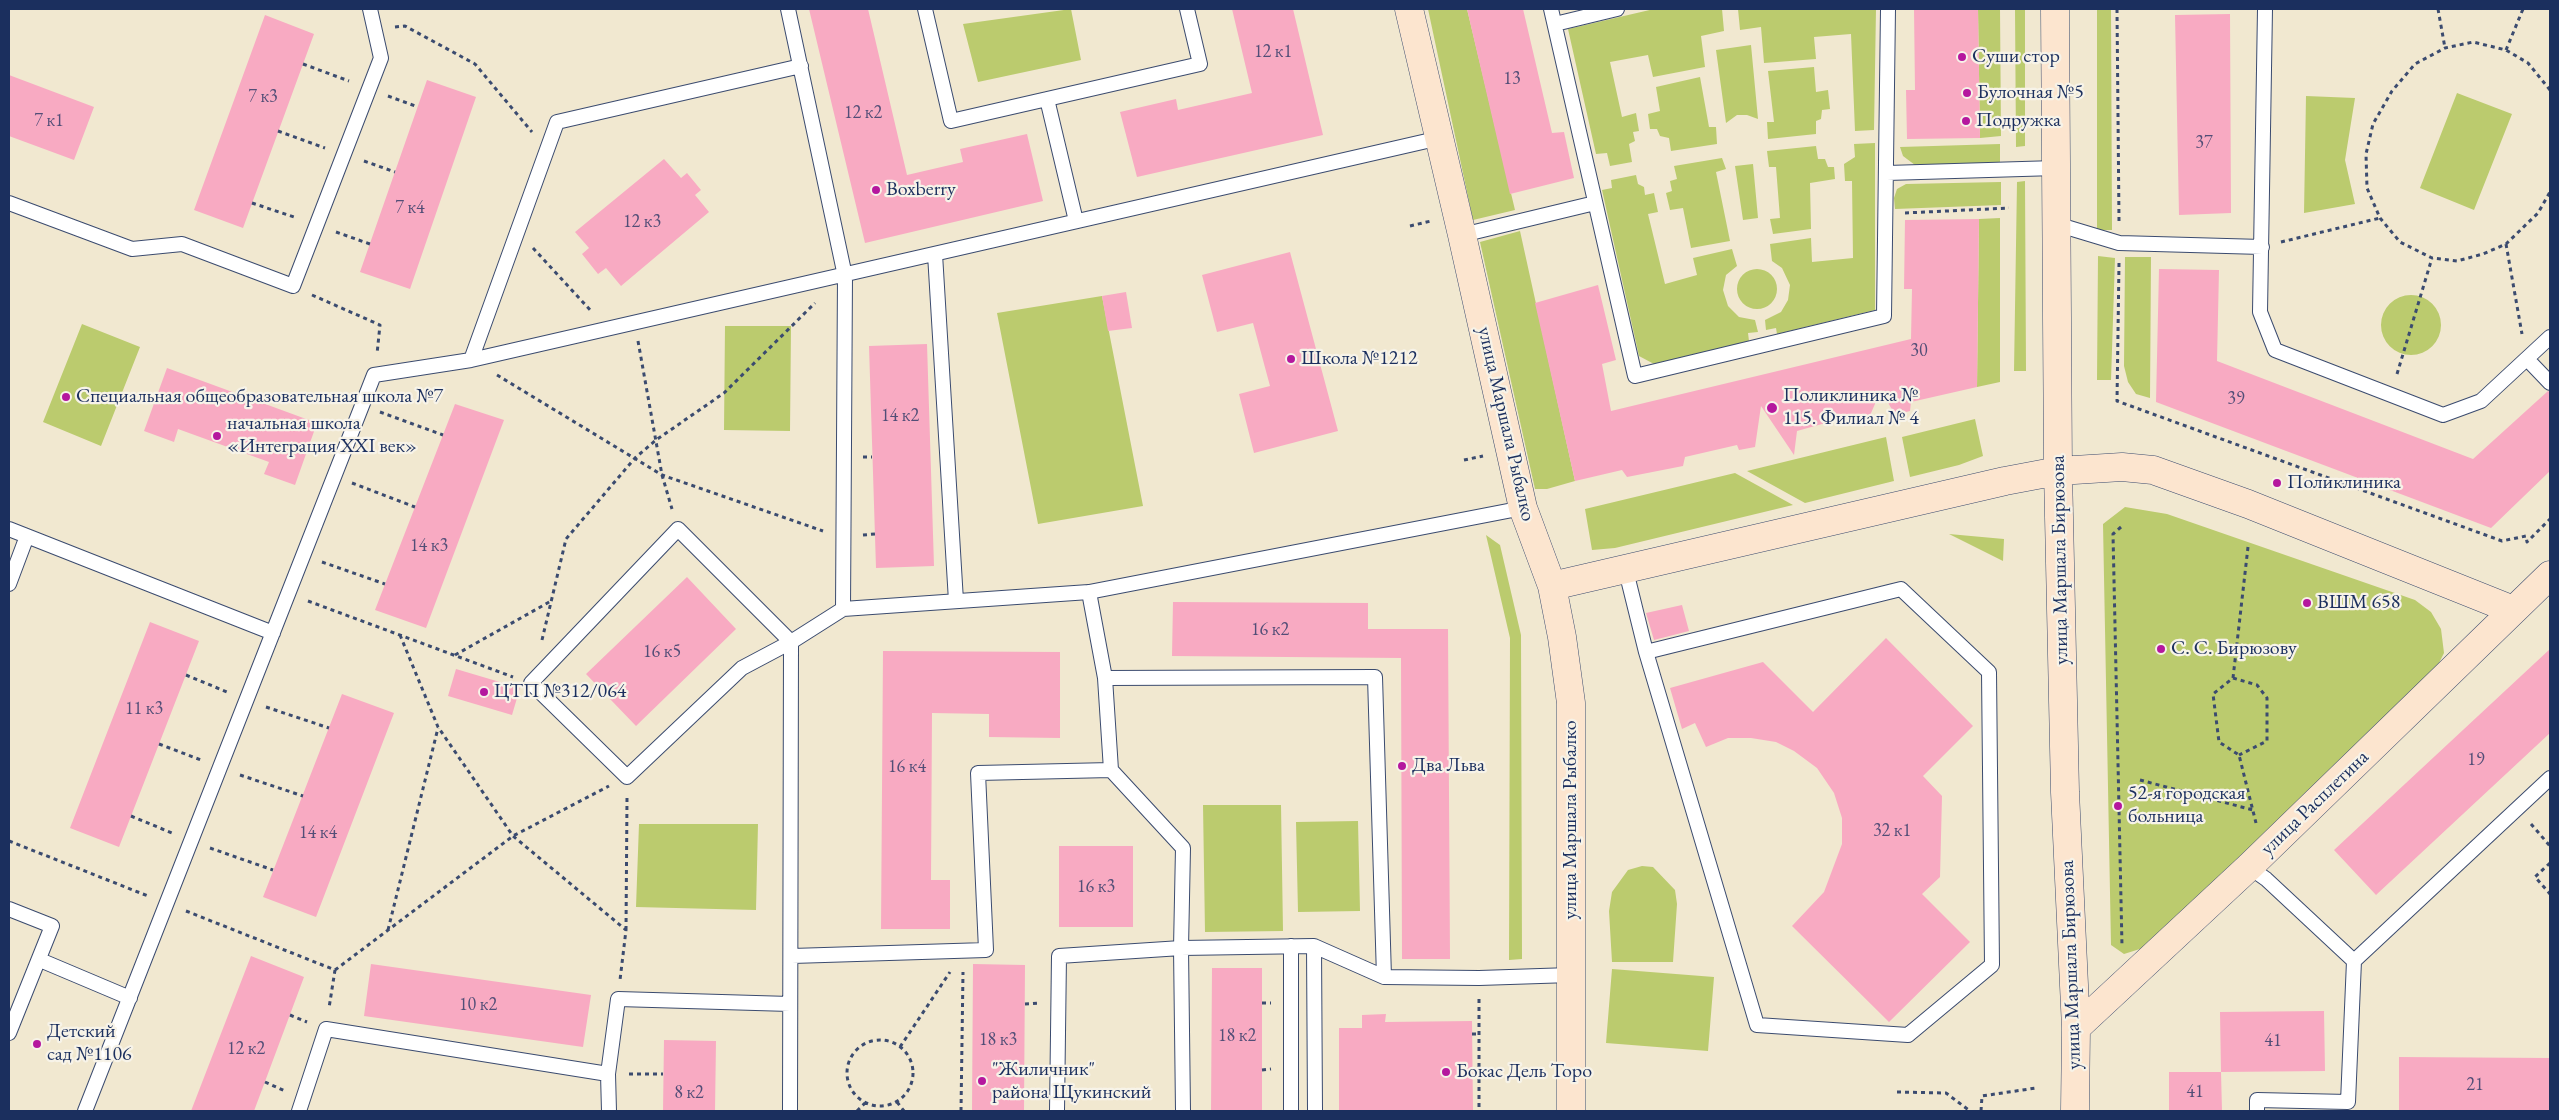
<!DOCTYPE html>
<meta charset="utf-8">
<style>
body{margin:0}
#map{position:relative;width:2559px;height:1120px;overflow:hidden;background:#f1e8d0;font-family:"EB Garamond",serif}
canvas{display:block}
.frame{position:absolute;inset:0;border:10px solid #1b2f5e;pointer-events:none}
</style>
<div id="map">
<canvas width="2559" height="1120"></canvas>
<div class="frame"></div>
</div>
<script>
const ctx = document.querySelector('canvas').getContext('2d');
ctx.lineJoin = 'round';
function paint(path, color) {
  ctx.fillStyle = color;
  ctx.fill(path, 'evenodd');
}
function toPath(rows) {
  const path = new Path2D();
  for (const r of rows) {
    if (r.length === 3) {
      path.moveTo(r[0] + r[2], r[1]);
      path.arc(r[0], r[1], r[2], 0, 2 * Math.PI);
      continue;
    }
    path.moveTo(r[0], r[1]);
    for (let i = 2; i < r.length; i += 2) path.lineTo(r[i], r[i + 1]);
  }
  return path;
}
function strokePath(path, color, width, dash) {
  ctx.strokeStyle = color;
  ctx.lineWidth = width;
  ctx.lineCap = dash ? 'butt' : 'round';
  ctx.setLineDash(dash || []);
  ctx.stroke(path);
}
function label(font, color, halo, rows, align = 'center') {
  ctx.font = font + ' "EB Garamond",serif';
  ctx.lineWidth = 4.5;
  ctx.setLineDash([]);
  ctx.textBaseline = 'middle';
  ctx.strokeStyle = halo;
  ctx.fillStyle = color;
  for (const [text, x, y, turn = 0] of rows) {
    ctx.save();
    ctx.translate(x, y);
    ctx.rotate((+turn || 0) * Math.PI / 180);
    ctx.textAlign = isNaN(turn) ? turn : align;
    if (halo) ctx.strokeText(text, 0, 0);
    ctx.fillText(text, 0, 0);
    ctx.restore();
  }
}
const green = toPath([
 [1071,9,1081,60,978,82,963,24],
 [1428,9,1467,9,1515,210,1473,220],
 [1654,9,1722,9,1724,31,1701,36,1705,67,1653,77,1648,55,1610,62,1622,117,1636,113,1639,131,1633,132,1635,141,1629,144,1632,162,1610,166,1607,153,1596,154,1568,29],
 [1738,9,1876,9,1874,130,1855,131,1851,34,1814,37,1816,59,1764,63,1761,27,1740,30],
 [1978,9,2000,9,2001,136,1980,138],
 [2015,9,2025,9,2025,146,2016,147],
 [2097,9,2111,9,2112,230,2097,230],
 [1751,45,1758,119,1747,115,1737,115,1726,123,1716,50],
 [1814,67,1816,92,1828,90,1830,109,1822,110,1821,119,1816,121,1816,134,1768,139,1767,122,1774,122,1768,71],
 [1700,77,1709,127,1716,127,1717,144,1671,151,1669,138,1660,136,1657,129,1650,129,1648,114,1660,111,1656,87],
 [2457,93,2512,114,2474,210,2420,188],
 [2306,96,2355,98,2345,160,2355,204,2304,213],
 [1875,143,1875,310,1777,334,1776,328,1766,330,1765,320,1781,312,1788,300,1790,285,1782,268,1772,261,1770,244,1811,238,1812,262,1853,258,1852,181,1845,181,1844,164,1855,157,1854,144],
 [2000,144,2000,163,1915,165,1903,156,1900,147],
 [1816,146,1818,159,1825,159,1828,167,1834,167,1835,179,1810,183,1811,229,1773,234,1770,219,1780,218,1776,167,1769,167,1767,151],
 [1722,158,1726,169,1716,172,1730,241,1691,248,1683,208,1670,210,1666,193,1672,191,1670,181,1677,179,1674,166],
 [1753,164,1758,218,1743,220,1735,166],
 [1636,175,1638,184,1644,187,1645,195,1654,193,1658,212,1648,214,1665,284,1697,275,1693,258,1732,249,1737,266,1726,275,1723,290,1728,306,1739,317,1755,320,1758,332,1748,333,1749,341,1654,364,1639,356,1602,190,1612,188,1611,180],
 [2025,181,2026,371,2014,371,2017,182],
 [2001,182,2001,205,1895,209,1894,198,1897,189,1906,184],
 [2000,218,2000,382,1977,387,1979,219],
 [1520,231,1575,481,1547,489,1535,489,1480,242],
 [2098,256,2115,258,2111,380,2097,380],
 [2125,257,2151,257,2150,398,2136,394,2128,382,2124,366],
 [1757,289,20],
 [2411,325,30],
 [1102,296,1143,506,1038,524,997,313],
 [82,324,140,347,101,446,43,422],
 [725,326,791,326,790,431,724,430],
 [1975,419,1983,456,1959,465,1910,477,1902,437],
 [1886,437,1894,481,1805,503,1747,471],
 [1735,473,1793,505,1615,548,1592,550,1585,509],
 [2125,507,2167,514,2415,600,2431,612,2441,629,2444,653,2434,673,2143,948,2124,954,2111,945,2103,524],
 [1949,534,2004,539,2003,561],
 [1486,535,1500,545,1521,635,1522,959,1509,960,1510,638],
 [1203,805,1281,805,1283,931,1205,932],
 [1358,821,1360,911,1298,912,1296,822],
 [639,824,758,824,756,910,636,907],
 [1642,866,1653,867,1675,890,1677,904,1673,962,1612,962,1609,911,1612,892,1628,870],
 [1612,969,1714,977,1708,1051,1606,1043]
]);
const building = toPath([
 [809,9,868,9,907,175,963,162,960,149,1027,134,1043,201,865,243],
 [1232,9,1293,9,1323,135,1137,177,1120,112,1176,99,1178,110,1252,93],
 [1467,9,1523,9,1552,133,1564,132,1574,178,1510,194],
 [1914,9,1978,9,1980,138,1907,139,1906,90,1915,90],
 [2230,14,2231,213,2179,215,2175,15],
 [265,15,314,34,243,228,194,210],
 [9,75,94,107,74,160,9,136],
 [427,80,476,97,410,289,360,272],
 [664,159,681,178,687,173,701,190,695,195,709,212,621,286,606,268,598,274,582,254,589,248,575,232],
 [1979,219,1977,387,1911,402,1910,411,1895,415,1881,390,1865,427,1854,415,1797,431,1794,455,1761,406,1755,447,1739,450,1737,445,1685,457,1683,466,1627,477,1622,470,1575,481,1535,303,1598,285,1616,360,1602,364,1611,411,1911,339,1912,289,1904,289,1905,220],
 [1290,252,1338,431,1254,453,1239,394,1270,386,1253,323,1217,332,1202,275],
 [2159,269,2219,270,2217,361,2473,459,2548,391,2550,392,2550,471,2491,528,2156,402],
 [1126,292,1132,328,1108,331,1102,296],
 [927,344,934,566,876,568,869,346],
 [167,368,317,423,295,485,264,474,269,462,178,429,174,442,144,431],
 [455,404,504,420,426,628,375,610],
 [687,577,736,629,636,726,586,674],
 [1173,602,1368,603,1368,629,1448,629,1450,959,1402,959,1401,658,1172,656],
 [1682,605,1689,631,1654,640,1646,613],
 [150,622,199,641,119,847,70,828],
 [1886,638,1973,726,1923,776,1942,796,1940,877,1922,894,1970,942,1889,1022,1792,926,1824,892,1842,844,1842,818,1834,793,1817,768,1794,751,1776,742,1751,738,1728,738,1706,747,1695,723,1682,729,1670,688,1763,662,1813,712],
 [2550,649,2550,733,2376,895,2334,850],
 [883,651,1060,652,1060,738,989,737,989,714,932,713,931,880,950,880,950,929,881,929],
 [456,669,520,688,512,715,448,696],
 [342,694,394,713,316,917,263,897],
 [1059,846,1133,846,1133,927,1059,927],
 [251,956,304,977,254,1111,191,1111],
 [371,964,591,995,583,1047,364,1016],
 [973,964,1025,965,1024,1111,972,1111],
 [1212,968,1262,968,1262,1111,1211,1111],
 [2324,1011,2325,1071,2221,1072,2220,1012],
 [1386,1014,1385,1022,1472,1021,1473,1111,1339,1111,1339,1028,1362,1028,1362,1015],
 [664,1040,716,1041,715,1111,663,1111],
 [2399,1057,2550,1058,2550,1111,2399,1111],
 [2169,1072,2221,1072,2222,1111,2169,1111]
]);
const path = toPath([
 [2117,9,2119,221],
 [2438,9,2445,48],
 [395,27,405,26,475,64,532,132],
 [2506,50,2523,9],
 [303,64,349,81],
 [2550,90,2528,63,2506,50,2473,42,2445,48,2415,64,2392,91,2373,124,2366,154,2367,188,2380,218,2400,242,2432,258,2457,261,2483,254,2506,244,2538,213,2550,192],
 [388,96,418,107],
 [278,131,325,148],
 [364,161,395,172],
 [252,203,297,218],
 [1905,213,2009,208],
 [1410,226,1431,221],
 [336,232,370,244],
 [2281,242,2380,218],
 [2506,244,2522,334],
 [533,248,592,312],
 [2119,263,2117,401,2502,541,2526,536,2527,542,2550,519],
 [312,295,380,325,377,354],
 [638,341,662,475,672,509],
 [2397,374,2432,258],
 [497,375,662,475,823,531],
 [380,412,443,435],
 [863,457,872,457],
 [1464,460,1483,456],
 [352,483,415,507],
 [2121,527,2113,534,2122,946],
 [863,535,875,534],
 [2248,547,2233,678,2213,694,2219,742,2239,755,2256,823],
 [322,562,385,584],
 [308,601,513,677],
 [400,635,438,727,513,836,626,930,620,980],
 [542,640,566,539,635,458,656,440,724,393,815,303],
 [455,655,551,601],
 [186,675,227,692],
 [2233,678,2257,685,2267,698,2267,741,2239,755],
 [266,707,329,728],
 [159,744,201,760],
 [240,775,303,796],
 [2140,780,2253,810],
 [131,816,172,833],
 [2531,824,2550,846],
 [9,841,148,896],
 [210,848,273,870],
 [2550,863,2535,877,2550,894],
 [186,911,335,970,329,1008],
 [388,930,438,728],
 [626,930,627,798],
 [335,970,513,836,609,786],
 [1479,999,1479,1111],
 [1262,1003,1271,1003],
 [1025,1004,1039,1003],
 [290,1015,307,1022],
 [1472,1034,1479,1034],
 [880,1073,33],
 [900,1047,950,972],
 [1262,1070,1271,1069],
 [629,1074,663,1074],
 [1024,1075,1036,1075],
 [265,1082,285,1091],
 [1897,1092,1946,1093,1970,1111],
 [897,1102,904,1111],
 [857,1111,865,1103],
 [961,1111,963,972],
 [1981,1111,1982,1096,2036,1088]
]);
const lane = toPath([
 [788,9,845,276,843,609],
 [925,9,951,121,1200,64,1187,9],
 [1551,9,1635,376,1884,316,1888,9],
 [2265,9,2260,312,2275,350,2443,415,2481,401,2550,337],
 [1555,24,1617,9],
 [1047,99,1076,221],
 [1887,173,2056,168],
 [9,203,132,249,182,244,293,286,381,58,370,9],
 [2056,224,2119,243,2262,247],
 [1462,235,1595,203],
 [935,254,956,601],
 [2527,359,2550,383],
 [471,360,557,122,801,66],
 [9,529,273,633],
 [678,529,791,642,742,668,627,777,531,683,678,529],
 [1626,571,1646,652,1757,1025,1908,1035,1992,965,1989,672,1901,589,1646,652],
 [9,584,27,536],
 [1089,592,1105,678,1111,770,1183,848,1181,948,1183,1111],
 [2249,867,2266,879,2354,961,2550,778],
 [9,909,52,926,9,1033],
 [1291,946,1291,1111],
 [1314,946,1315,1111],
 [792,956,986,950,978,773,1111,770],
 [40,960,130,998],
 [1384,977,1479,978,1571,975],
 [608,1074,618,999,790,1004],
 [85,1111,374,375,471,360,1440,138],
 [299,1111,326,1029,608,1074,609,1111],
 [790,1111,791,642,843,609,1089,592,1523,508],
 [1057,1111,1059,956,1181,948,1314,946,1384,977,1375,677,1105,678],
 [2257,1111,2257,1100,2348,1102,2354,961]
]);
const secondary = toPath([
 [1409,9,1462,235,1523,508,1552,586,1562,637,1571,703,1571,1111],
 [2055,9,2058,471,2065,792,2076,1028,2075,1111],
 [1552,586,2005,481,2058,471,2122,467,2153,470,2248,504,2513,610],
 [2076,1028,2249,867,2550,575]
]);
const markers = [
 [1962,57,5,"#b5179e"],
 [1967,93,5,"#b5179e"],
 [1966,121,5,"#b5179e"],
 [876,190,5,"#b5179e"],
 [1291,359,5,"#b5179e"],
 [66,397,5,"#b5179e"],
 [1772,408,6,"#b5179e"],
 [217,436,5,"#b5179e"],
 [2277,483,5,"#b5179e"],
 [2307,603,5,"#b5179e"],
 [2161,649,5,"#b5179e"],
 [484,692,5,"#b5179e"],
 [1402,766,5,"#b5179e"],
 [2118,806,5,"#b5179e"],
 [37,1044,5,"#b5179e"],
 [1446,1072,5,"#b5179e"],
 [982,1081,5,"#b5179e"]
];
const numberNames = [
 ["12 к1",1273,52],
 ["13",1512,79],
 ["7 к3",263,97],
 ["12 к2",863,113],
 ["7 к1",49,121],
 ["37",2204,143],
 ["7 к4",410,208],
 ["12 к3",642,222],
 ["30",1919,351],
 ["39",2236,399],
 ["14 к2",900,416],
 ["14 к3",429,546],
 ["16 к2",1270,630],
 ["16 к5",662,652],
 ["11 к3",144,709],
 ["19",2476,760],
 ["16 к4",907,767],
 ["32 к1",1892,831],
 ["14 к4",318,833],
 ["16 к3",1096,887],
 ["10 к2",478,1005],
 ["18 к2",1237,1036],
 ["18 к3",998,1040],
 ["41",2273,1041],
 ["12 к2",246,1049],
 ["21",2475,1085],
 ["41",2195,1092],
 ["8 к2",689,1093]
];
const poiNames = [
 ["Суши стор",1972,57],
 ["Булочная №5",1977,93],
 ["Подружка",1976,121],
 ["Boxberry",886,190],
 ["Школа №1212",1301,359],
 ["Поликлиника №",1783,396],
 ["115. Филиал № 4",1783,419],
 ["Специальная общеобразовательная школа №7",76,397],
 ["начальная школа",227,424],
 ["«Интеграция XXI век»",227,447],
 ["Поликлиника",2287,483],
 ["ВШM 658",2317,603],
 ["С. С. Бирюзову",2171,649],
 ["ЦТП №312/064",494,692],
 ["Два Льва",1412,766],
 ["52-я городская",2128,794],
 ["больница",2128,817],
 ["Детский",47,1032],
 ["сад №1106",47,1055],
 ["\"Жиличник\"",992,1070],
 ["района Щукинский",992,1093],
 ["Бокас Дель Торо",1456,1072]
];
const streetNames = [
 ["улица Маршала Рыбалко",1506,424,77],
 ["улица Маршала Бирюзова",2060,560,-91],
 ["улица Расплетина",2315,803,-44],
 ["улица Маршала Рыбалко",1571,820,-90],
 ["улица Маршала Бирюзова",2071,965,-92]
];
paint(green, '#bbcb6e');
paint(building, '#f8aac2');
strokePath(lane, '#3b4b6f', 16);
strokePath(secondary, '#3b4b6f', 29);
strokePath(path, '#3b4b6f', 3, [4, 4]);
strokePath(lane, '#fff', 14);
strokePath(secondary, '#fce5cf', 28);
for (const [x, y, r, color] of markers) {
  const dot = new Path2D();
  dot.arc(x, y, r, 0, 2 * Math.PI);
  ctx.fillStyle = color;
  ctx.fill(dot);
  strokePath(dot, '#f7f3e8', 2);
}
label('18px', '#524e77', null, numberNames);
label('20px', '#1b2f5e', '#f7f3e8', poiNames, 'left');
label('20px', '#1b2f5e', '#f7f3e8', streetNames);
</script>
